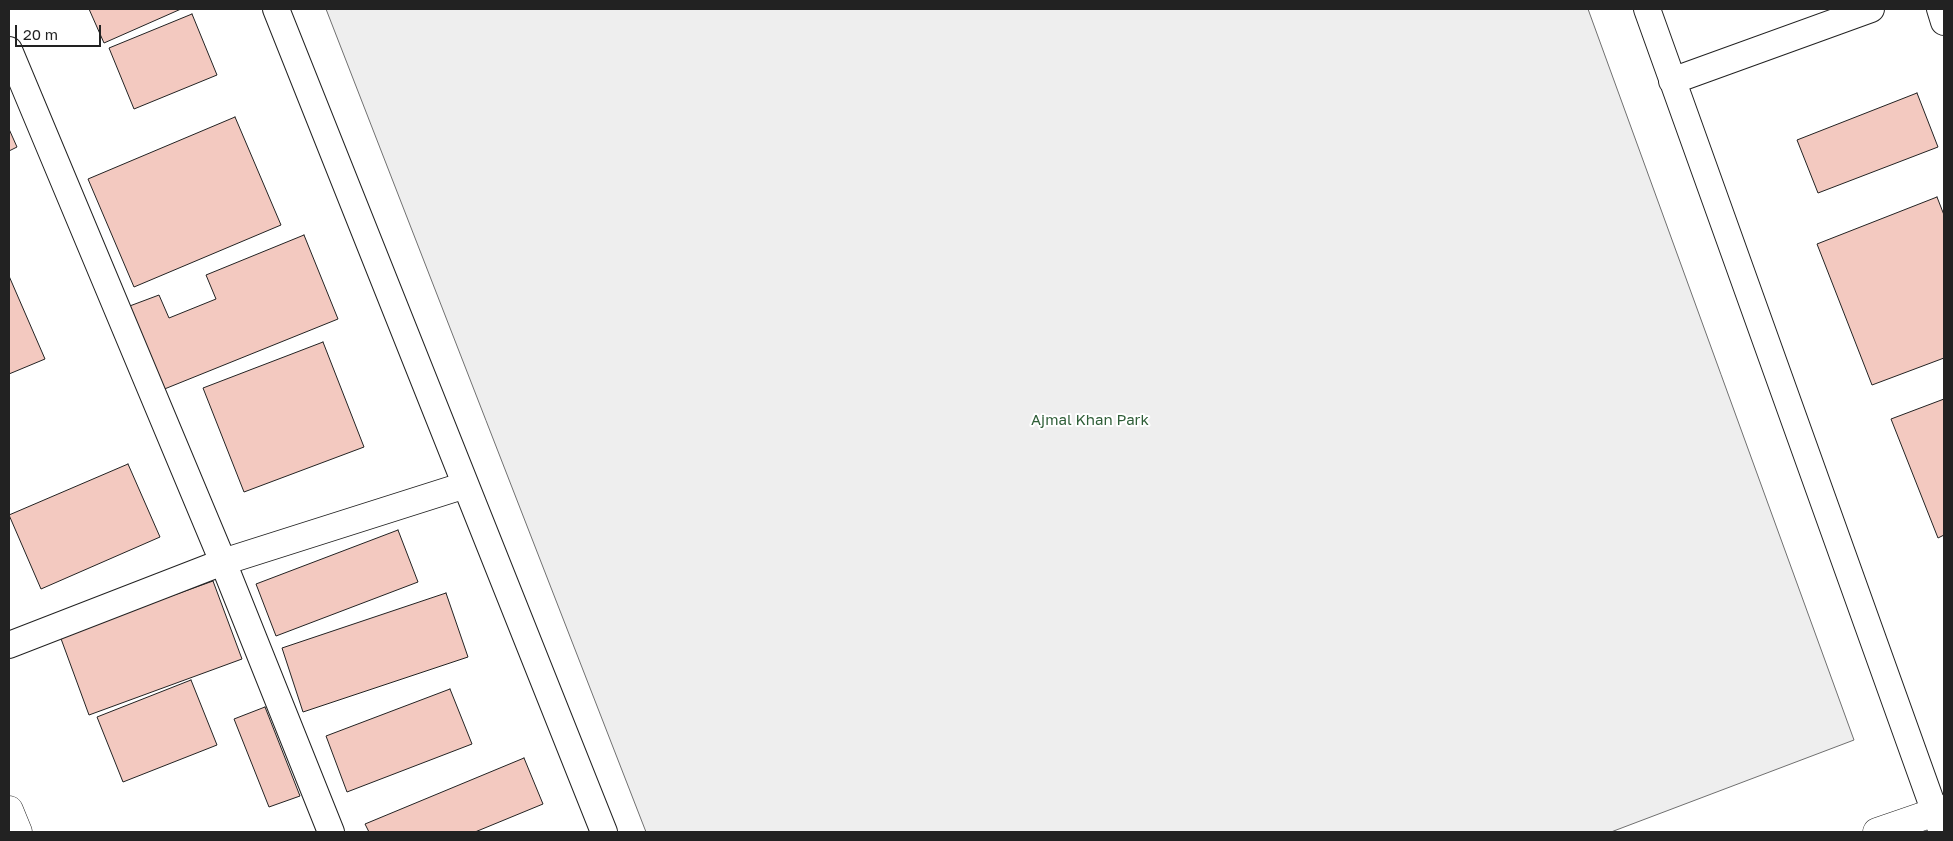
<!DOCTYPE html>
<style>
body{margin:0}
#map{position:relative;width:1953px;height:841px;overflow:hidden;background:#fff;font-family:"Golos Text",sans-serif}
canvas{display:block}
.frame{position:absolute;inset:0;border:10px solid #222;pointer-events:none}
.scale{position:absolute;left:15px;top:25px;width:86px;height:22px;box-sizing:border-box;border:2px solid #222;border-top:0;padding-left:6px;font-size:15px;line-height:18px;white-space:nowrap;color:#222;-webkit-text-stroke:4px #fff;paint-order:stroke}
</style>
<div id="map">
<canvas width="1953" height="841"></canvas>
<div class="frame"></div>
<div class="scale">20 m</div>
</div>
<script>
const ctx = document.querySelector('canvas').getContext('2d');
ctx.lineJoin = 'round';
function paint(path, color) {
  ctx.fillStyle = color;
  ctx.fill(path, 'evenodd');
}
function toPath(rows) {
  const path = new Path2D();
  for (const r of rows) {
    path.moveTo(r[0], r[1]);
    for (let i = 2; i < r.length; i += 2) path.lineTo(r[i], r[i + 1]);
  }
  return path;
}
function strokePath(path, color, width, dash) {
  ctx.strokeStyle = color;
  ctx.lineWidth = width;
  ctx.lineCap = dash ? 'butt' : 'round';
  ctx.setLineDash(dash || []);
  ctx.stroke(path);
}
function label(font, color, halo, rows, align = 'center') {
  ctx.font = font + ' "Golos Text",sans-serif';
  ctx.lineWidth = 4;
  ctx.setLineDash([]);
  ctx.textBaseline = 'middle';
  ctx.strokeStyle = halo;
  ctx.fillStyle = color;
  for (const [text, x, y, turn = 0] of rows) {
    ctx.save();
    ctx.translate(x, y);
    ctx.rotate((+turn || 0) * Math.PI / 180);
    ctx.textAlign = isNaN(turn) ? turn : align;
    if (halo) ctx.strokeText(text, 0, 0);
    ctx.fillText(text, 0, 0);
    ctx.restore();
  }
}
const green = toPath([
 [326,9,1588,9,1854,740,1611,832,646,832,326,9]
]);
const building = toPath([
 [89,9,181,9,104,43,89,9],
 [192,14,217,75,134,109,109,48,192,14],
 [1917,93,1938,147,1818,193,1797,140,1917,93],
 [235,117,281,225,134,287,88,179,235,117],
 [9,129,17,147,9,151,9,129],
 [1937,197,1944,215,1944,358,1872,385,1817,244,1937,197],
 [304,235,338,319,162,390,127,307,159,295,169,318,216,299,206,275,304,235],
 [9,276,45,359,9,374,9,276],
 [323,342,364,447,244,492,203,388,323,342],
 [1944,399,1944,535,1938,538,1891,419,1944,399],
 [128,464,160,537,41,589,9,515,128,464],
 [398,530,418,582,276,636,256,584,398,530],
 [213,581,242,659,89,715,60,636,213,581],
 [446,593,468,657,303,712,282,648,446,593],
 [191,680,217,745,123,782,97,717,191,680],
 [450,689,472,744,347,792,326,736,450,689],
 [265,707,300,796,269,807,234,719,265,707],
 [524,758,543,804,475,832,369,832,365,824,524,758]
]);
const minor = toPath([
 [276,9,604,832],
 [1647,9,1942,832],
 [1940,9,1944,22],
 [9,50,223,562,331,832],
 [1672,81,1871,9],
 [9,645,223,562,456,488,466,487]
]);
const tertiary = toPath([
 [1877,832,1944,809]
]);
const primary = toPath([
 [9,810,18,832]
]);
const parkNames = [
 ["Ajmal Khan Park",1090,420]
];
paint(green, '#eee');
strokePath(green, '#6f6f6f', 1);
paint(building, '#f3c9c0');
strokePath(building, '#222', 1);
strokePath(minor, '#222', 28);
strokePath(tertiary, '#222', 29);
strokePath(primary, '#222', 29);
strokePath(minor, '#fff', 26);
strokePath(tertiary, '#fff', 28);
strokePath(primary, '#fff', 28);
label('15px', '#2f5e38', '#fff', parkNames);
</script>
